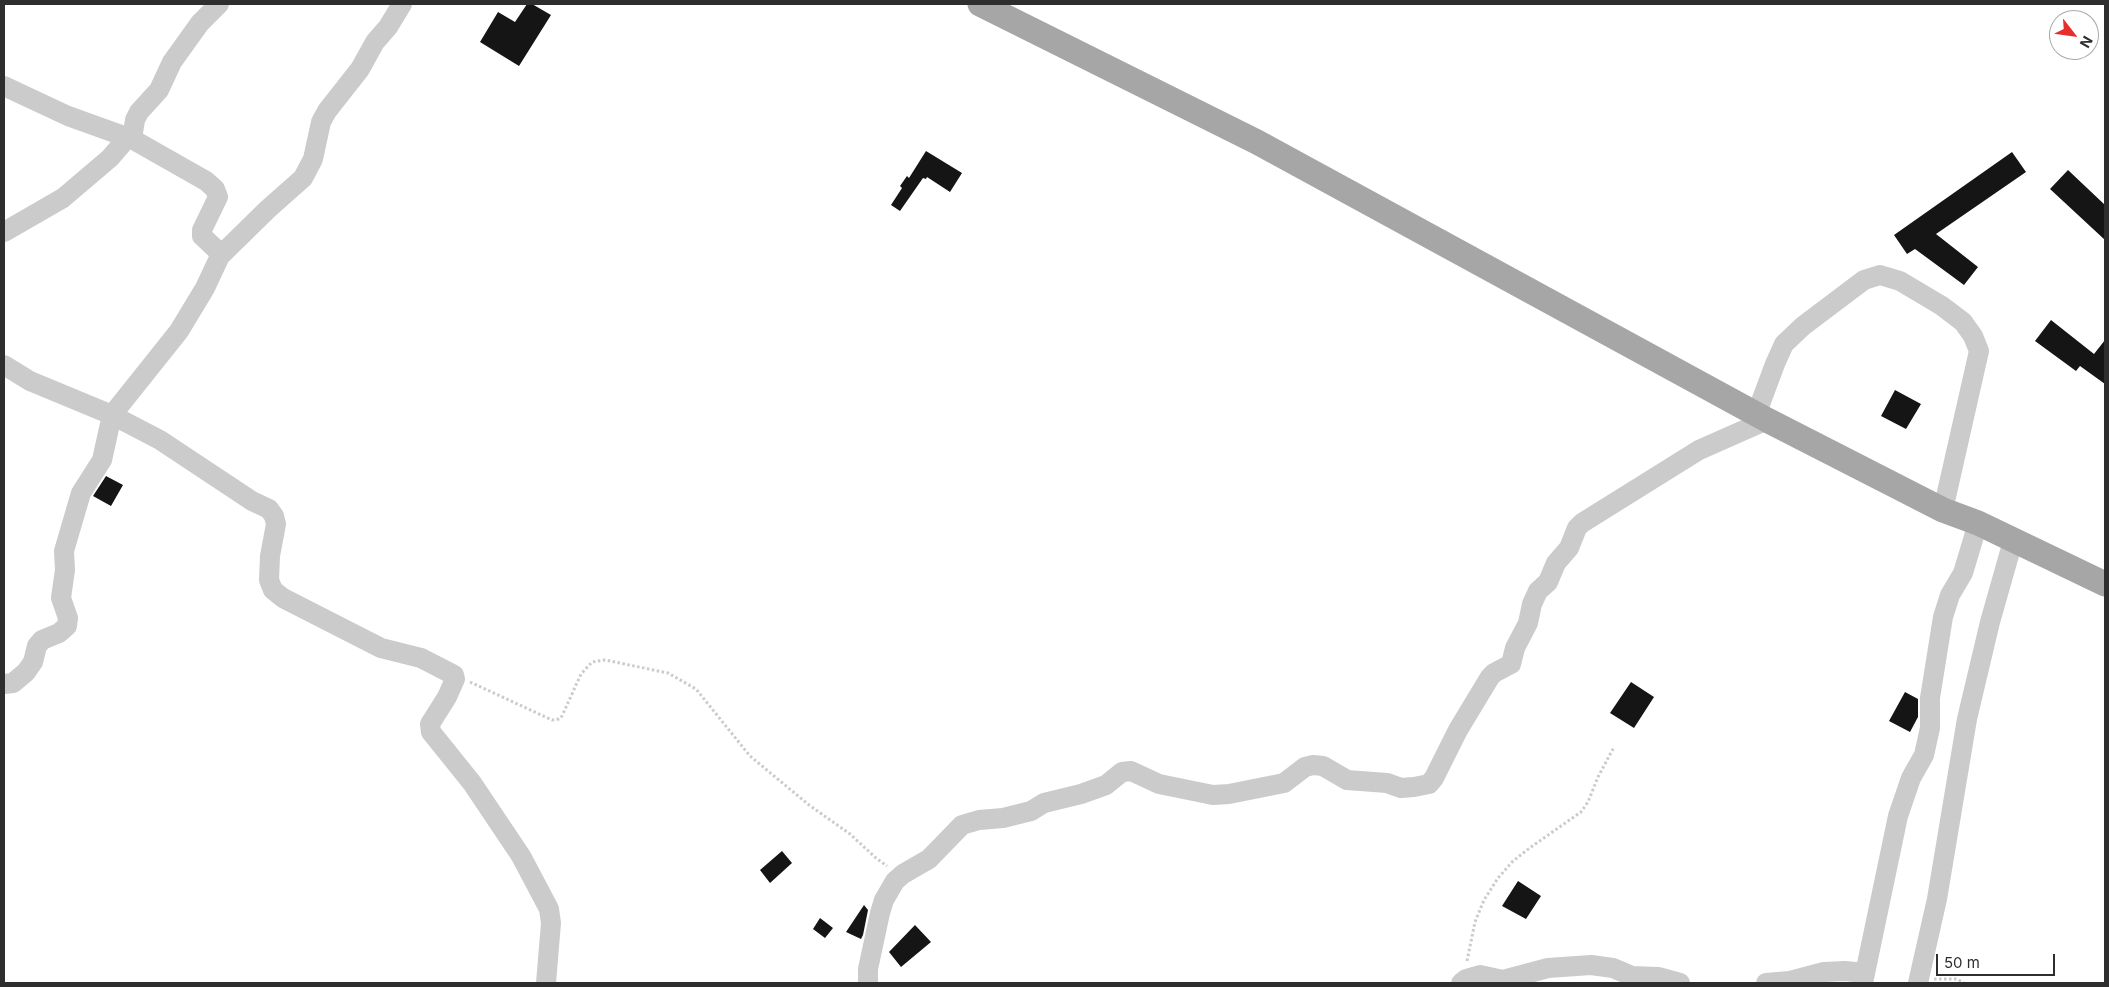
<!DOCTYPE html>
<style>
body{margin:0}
#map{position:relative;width:2109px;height:987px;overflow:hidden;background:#fff;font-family:Inter,sans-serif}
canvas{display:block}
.frame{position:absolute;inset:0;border:5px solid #2e2e2e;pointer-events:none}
.north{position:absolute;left:2049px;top:10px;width:50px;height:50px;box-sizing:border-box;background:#fff;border:1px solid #ababab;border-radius:50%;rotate:120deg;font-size:14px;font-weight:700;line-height:20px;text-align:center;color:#2e2e2e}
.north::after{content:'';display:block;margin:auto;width:18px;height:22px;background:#e82e2d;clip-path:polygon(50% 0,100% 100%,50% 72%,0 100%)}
.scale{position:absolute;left:1936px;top:954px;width:119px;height:22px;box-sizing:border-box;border:2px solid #2e2e2e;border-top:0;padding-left:6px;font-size:15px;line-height:18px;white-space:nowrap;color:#2e2e2e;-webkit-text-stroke:4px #fff;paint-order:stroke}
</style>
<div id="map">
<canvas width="2109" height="987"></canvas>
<div class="frame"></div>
<div class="north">N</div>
<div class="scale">50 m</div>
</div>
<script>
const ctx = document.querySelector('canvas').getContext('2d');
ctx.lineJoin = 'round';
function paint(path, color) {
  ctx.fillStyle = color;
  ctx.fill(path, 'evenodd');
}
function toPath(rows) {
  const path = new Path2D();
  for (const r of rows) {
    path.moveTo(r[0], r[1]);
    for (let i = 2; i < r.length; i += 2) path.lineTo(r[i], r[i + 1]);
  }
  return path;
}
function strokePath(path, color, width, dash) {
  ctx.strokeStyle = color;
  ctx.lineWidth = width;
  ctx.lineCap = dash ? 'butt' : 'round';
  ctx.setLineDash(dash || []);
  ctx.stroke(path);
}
const building = toPath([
 [527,4,532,4,551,15,519,66,480,42,498,12,515,22],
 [926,151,962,173,950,192,927,177,926,179,923,178,900,211,891,205,902,188,900,186,907,176,909,178],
 [2012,152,2026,172,1936,234,1978,267,1964,285,1915,249,1907,254,1894,235],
 [2068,170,2105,205,2105,240,2050,189],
 [2051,320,2094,354,2105,340,2105,384,2080,366,2076,371,2035,341],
 [1895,390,1921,404,1906,429,1881,416],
 [106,476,123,485,111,506,93,496],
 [1631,682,1654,697,1634,728,1610,713],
 [1905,692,1918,699,1918,717,1910,732,1889,721],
 [782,851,792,863,770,883,760,870],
 [1518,881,1541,896,1526,919,1502,906],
 [864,905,868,910,863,935,861,939,846,932],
 [820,918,833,928,825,938,813,929],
 [915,925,931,942,901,967,889,952]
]);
const path = toPath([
 [470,682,552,720,559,719,562,716,581,674,592,662,605,660,668,673,696,689,750,756,809,805,850,834,876,858,887,866],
 [1467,961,1475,922,1484,900,1498,878,1513,861,1531,847,1581,812,1588,802,1598,777,1614,747],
 [1934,979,1957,979,1964,983]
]);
const minor = toPath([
 [4,86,68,116,132,139,206,181,215,189,218,197,202,230,202,236,219,252,220,256,205,288,179,331,112,415,102,460,81,493,64,551,65,570,61,598,68,618,67,626,59,633,42,640,37,646,33,662,26,672,13,683,4,684],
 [132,139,135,120,139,112,159,90,172,62,200,23,219,4],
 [4,232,63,198,110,158,128,137],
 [220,256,268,209,303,178,313,159,321,122,327,111,360,69,375,42,388,27,402,4],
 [4,365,30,381,112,415,160,440,252,501,269,509,274,516,276,524,270,556,269,580,273,590,283,598,381,648,421,658,454,675,455,679,447,697,430,724,431,732,472,783,521,856,549,909,551,923,546,983],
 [1756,415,1775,364,1784,344,1803,326,1864,280,1880,275,1900,281,1942,306,1963,322,1973,336,1979,351,1943,510],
 [868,983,868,969,880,913,884,900,895,881,903,874,929,859,962,825,979,820,1003,818,1031,811,1044,803,1081,794,1106,785,1122,772,1131,771,1159,784,1213,795,1229,794,1284,783,1305,767,1313,765,1323,766,1347,780,1387,783,1401,788,1414,787,1429,784,1434,778,1458,730,1490,677,1494,673,1511,664,1515,648,1528,623,1532,604,1538,591,1548,582,1556,563,1569,548,1577,528,1582,523,1699,450,1767,420],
 [1461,983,1466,979,1480,975,1503,980,1548,968,1591,965,1613,968,1632,976,1658,977,1680,983],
 [1766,983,1790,981,1824,972,1845,971,1864,973],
 [1863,983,1898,816,1911,778,1924,755,1930,728,1930,698,1943,617,1950,595,1963,573,1978,523],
 [1918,983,1937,899,1967,719,1990,622,2013,541]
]);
const major = toPath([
 [980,4,1257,142,1767,420,1943,510,1978,523,2105,584]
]);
paint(building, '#151515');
strokePath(path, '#cbcbcb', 3, [2.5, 2.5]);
strokePath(minor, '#cbcbcb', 20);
strokePath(major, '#a6a6a6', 25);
</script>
